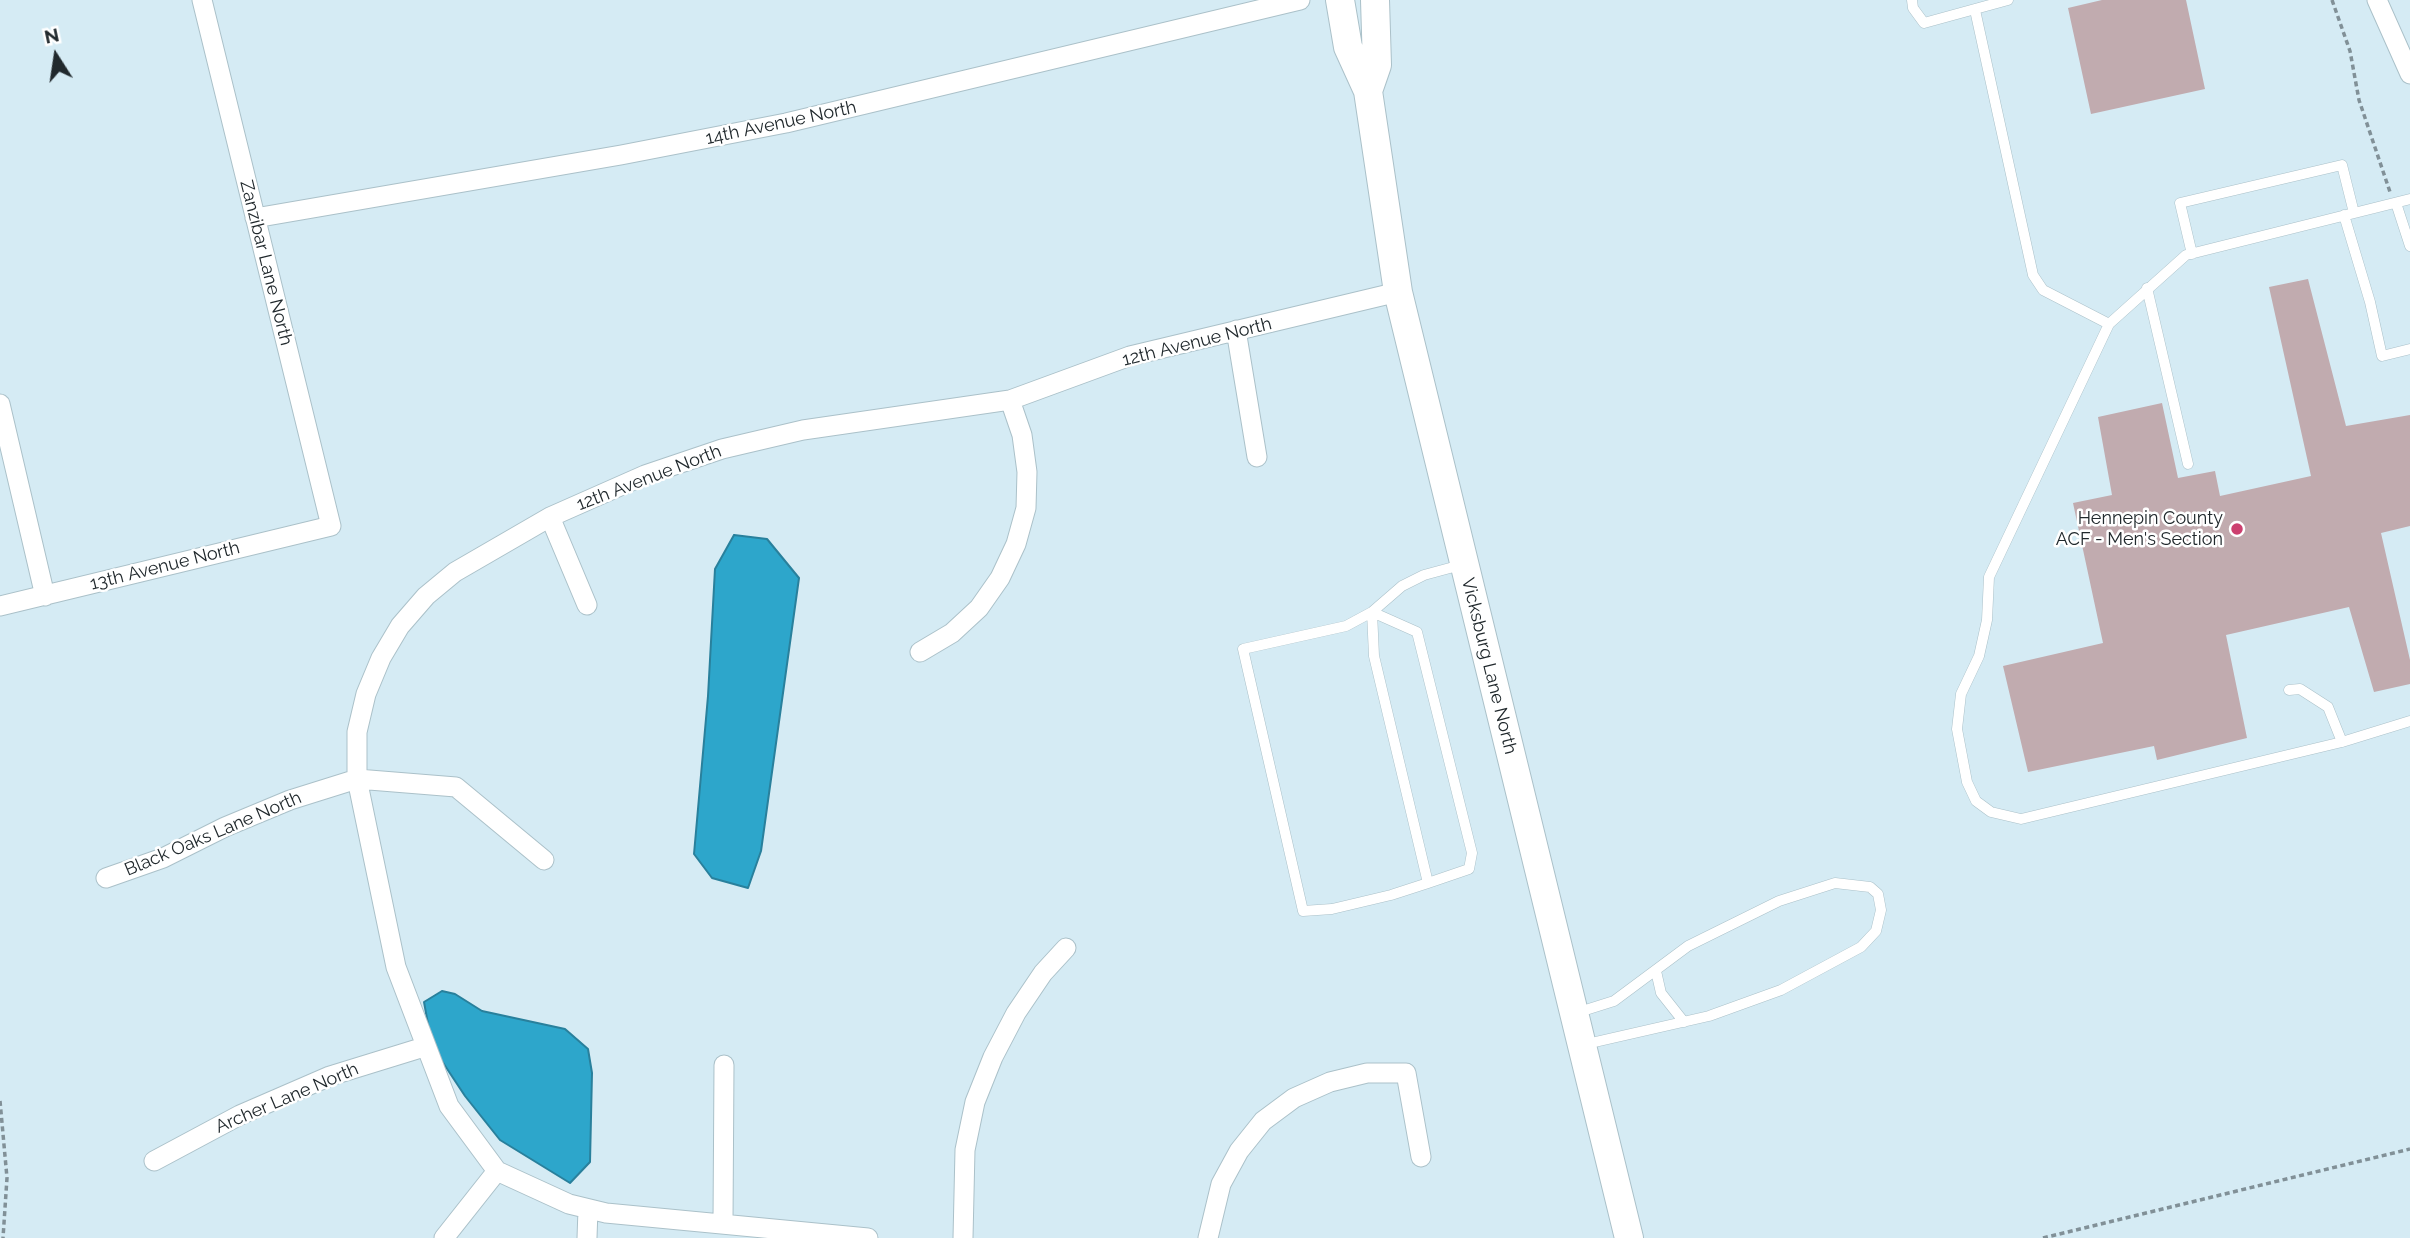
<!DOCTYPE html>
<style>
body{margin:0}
#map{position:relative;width:2410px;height:1238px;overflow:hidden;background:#d5ebf4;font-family:Raleway,sans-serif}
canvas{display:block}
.north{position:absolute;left:21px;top:21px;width:70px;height:70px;-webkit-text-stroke:5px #fff;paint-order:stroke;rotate:348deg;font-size:19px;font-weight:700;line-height:28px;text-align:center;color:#21292d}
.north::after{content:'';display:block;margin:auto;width:24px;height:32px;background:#21292d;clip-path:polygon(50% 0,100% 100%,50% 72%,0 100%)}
</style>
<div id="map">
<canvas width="2410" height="1238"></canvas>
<div class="north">N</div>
</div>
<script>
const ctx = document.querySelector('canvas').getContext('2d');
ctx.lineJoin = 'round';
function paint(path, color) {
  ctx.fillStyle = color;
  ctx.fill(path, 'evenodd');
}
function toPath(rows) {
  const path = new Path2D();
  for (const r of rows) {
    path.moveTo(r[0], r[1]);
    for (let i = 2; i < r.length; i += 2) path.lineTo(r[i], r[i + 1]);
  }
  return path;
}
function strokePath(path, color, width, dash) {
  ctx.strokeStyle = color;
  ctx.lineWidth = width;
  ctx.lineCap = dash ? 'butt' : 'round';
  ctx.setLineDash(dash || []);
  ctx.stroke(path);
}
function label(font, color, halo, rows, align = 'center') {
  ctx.font = font + ' Raleway,sans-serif';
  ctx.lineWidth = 5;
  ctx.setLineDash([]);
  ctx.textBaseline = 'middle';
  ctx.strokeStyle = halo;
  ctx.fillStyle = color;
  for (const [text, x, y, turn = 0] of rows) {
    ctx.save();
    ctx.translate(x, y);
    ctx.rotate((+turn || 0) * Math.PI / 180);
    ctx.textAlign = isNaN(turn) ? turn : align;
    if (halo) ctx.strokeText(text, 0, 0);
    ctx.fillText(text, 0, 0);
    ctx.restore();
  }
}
const water = toPath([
 [734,535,767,539,799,578,761,851,748,888,712,878,694,854,708,696,715,569,734,535],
 [442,991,455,994,482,1011,565,1029,588,1049,592,1073,590,1162,570,1183,500,1140,465,1096,432,1046,424,1002,442,991]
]);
const building = toPath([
 [2102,0,2186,0,2205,89,2091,114,2068,8],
 [2308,279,2346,426,2410,415,2410,526,2381,533,2410,660,2410,684,2374,692,2349,607,2226,635,2247,738,2157,760,2154,746,2028,772,2003,666,2103,643,2073,503,2112,495,2098,417,2162,403,2178,478,2215,471,2220,496,2311,476,2269,287]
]);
const path = toPath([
 [2332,0,2350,51,2359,100,2390,192],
 [0,1101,7,1178,3,1238],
 [2043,1238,2410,1149]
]);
const service = toPath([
 [1912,0,1913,8,1924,23,2008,0],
 [1975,10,2033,275,2043,290,2109,324],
 [2410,199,2186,255,2109,324,1989,577,1987,620,1979,656,1961,694,1957,729,1967,782,1976,801,1991,812,2021,819,2342,742,2410,721],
 [2396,203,2410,246],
 [2344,215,2370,302,2382,356,2410,349],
 [2192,254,2180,203,2342,165,2354,213],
 [2147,288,2188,464],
 [2289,690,2300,689,2328,707,2342,742],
 [1428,883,1374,656,1372,612,1417,632,1472,853,1469,869,1428,883,1391,895,1332,909,1303,911,1243,649,1346,626,1372,612,1402,586,1424,575,1461,565],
 [1656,971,1661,993,1684,1022],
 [1576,1013,1614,1001,1688,946,1779,901,1835,883,1870,887,1878,894,1881,910,1876,931,1861,947,1781,990,1709,1016,1582,1045]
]);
const minor = toPath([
 [2377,0,2410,74],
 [255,218,621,155,786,123,1300,0],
 [1236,330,1257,457],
 [0,404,45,596],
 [550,517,587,605],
 [0,606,331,526,202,0],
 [920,652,952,633,979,608,1000,578,1016,544,1026,508,1027,472,1022,435,1010,400],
 [106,878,163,858,225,827,290,800,357,779,456,787,544,860],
 [154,1161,240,1115,330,1076,424,1047],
 [723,1222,724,1065],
 [444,1238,497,1171],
 [587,1238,588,1209],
 [868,1238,606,1213,569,1204,497,1171,449,1106,396,967,357,779,357,732,366,694,381,658,400,626,426,596,455,572,550,517,645,475,722,449,803,430,1010,400,1130,356,1398,292],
 [963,1238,965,1150,975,1102,993,1057,1016,1013,1043,973,1066,948],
 [1208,1238,1221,1184,1239,1151,1263,1121,1294,1098,1330,1082,1367,1073,1406,1073,1421,1157]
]);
const secondary = toPath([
 [1340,0,1348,47,1368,91,1398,292,1629,1238],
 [1368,91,1377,65,1375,0]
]);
const markers = [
 [2237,529,7,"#cc3f6f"]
];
const streetNames = [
 ["14th Avenue North",781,123,-12],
 ["Zanzibar Lane North",266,263,76],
 ["12th Avenue North",1197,342,-14],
 ["12th Avenue North",649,478,-21],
 ["13th Avenue North",165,566,-14],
 ["Vicksburg Lane North",1489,666,76],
 ["Black Oaks Lane North",213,834,-23],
 ["Archer Lane North",287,1098,-23]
];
const poiNames = [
 ["Hennepin County",2223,519],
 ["ACF - Men's Section",2223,540]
];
paint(water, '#2da6cb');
strokePath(water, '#29809c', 2);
paint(building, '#c1abaf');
strokePath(service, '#abc1c9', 11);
strokePath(minor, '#abc1c9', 21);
strokePath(secondary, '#abc1c9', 30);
strokePath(path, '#819097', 3.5, [5, 3.5]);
strokePath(service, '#fff', 10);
strokePath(minor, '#fff', 19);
strokePath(secondary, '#fff', 28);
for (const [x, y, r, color] of markers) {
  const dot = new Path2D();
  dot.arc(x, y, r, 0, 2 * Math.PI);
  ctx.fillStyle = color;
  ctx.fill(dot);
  strokePath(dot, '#fff', 2.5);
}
label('18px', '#21292d', '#fff', streetNames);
label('18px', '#21292d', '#fff', poiNames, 'right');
</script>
